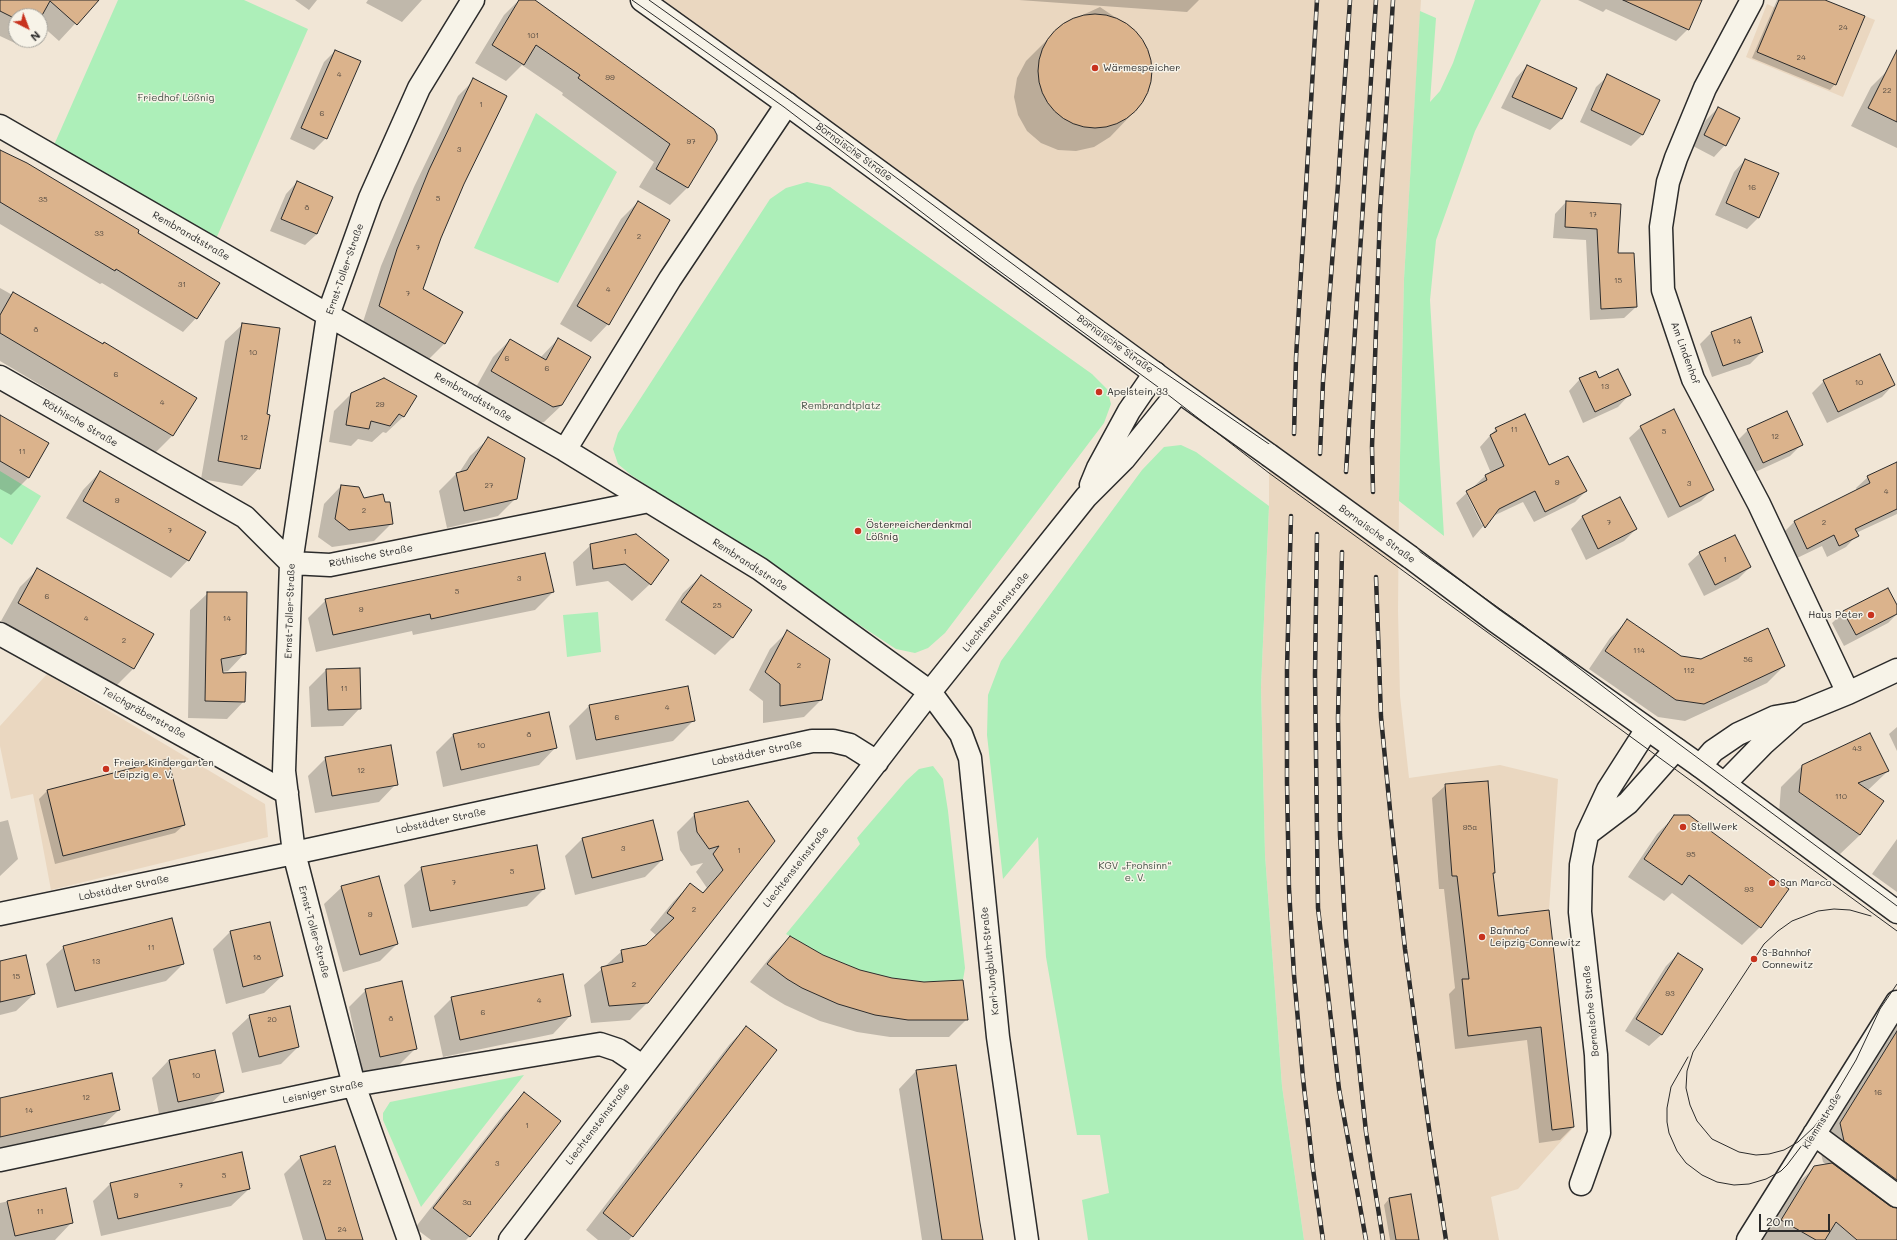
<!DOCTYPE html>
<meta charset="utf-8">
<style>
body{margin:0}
#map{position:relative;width:1897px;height:1240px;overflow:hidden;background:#f1e6d6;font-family:Mali,sans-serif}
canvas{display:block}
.north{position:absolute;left:8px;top:8px;width:40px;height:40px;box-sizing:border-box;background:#f7f3e8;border:1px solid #a5a39c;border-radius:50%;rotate:138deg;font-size:11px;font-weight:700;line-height:16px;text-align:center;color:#2b2b2b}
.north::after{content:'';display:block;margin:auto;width:14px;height:18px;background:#c8321e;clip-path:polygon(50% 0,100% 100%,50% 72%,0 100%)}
.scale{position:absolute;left:1759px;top:1214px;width:71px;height:18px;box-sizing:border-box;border:2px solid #2b2b2b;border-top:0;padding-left:5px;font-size:12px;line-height:14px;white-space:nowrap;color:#2b2b2b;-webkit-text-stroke:3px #f7f3e8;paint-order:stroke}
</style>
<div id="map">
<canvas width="1897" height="1240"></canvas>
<div class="north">N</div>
<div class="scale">20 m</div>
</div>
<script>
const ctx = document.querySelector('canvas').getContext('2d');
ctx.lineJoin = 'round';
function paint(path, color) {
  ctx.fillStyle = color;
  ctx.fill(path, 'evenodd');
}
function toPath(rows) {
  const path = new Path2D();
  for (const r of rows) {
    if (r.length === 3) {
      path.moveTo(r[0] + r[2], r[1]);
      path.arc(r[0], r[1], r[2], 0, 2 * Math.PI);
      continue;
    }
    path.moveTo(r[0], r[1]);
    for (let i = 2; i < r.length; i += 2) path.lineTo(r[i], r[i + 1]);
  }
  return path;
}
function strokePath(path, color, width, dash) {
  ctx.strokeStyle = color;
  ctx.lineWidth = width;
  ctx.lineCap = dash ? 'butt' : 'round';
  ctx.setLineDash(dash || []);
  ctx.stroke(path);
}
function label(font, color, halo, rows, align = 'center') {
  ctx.font = font + ' Mali,sans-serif';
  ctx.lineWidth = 3;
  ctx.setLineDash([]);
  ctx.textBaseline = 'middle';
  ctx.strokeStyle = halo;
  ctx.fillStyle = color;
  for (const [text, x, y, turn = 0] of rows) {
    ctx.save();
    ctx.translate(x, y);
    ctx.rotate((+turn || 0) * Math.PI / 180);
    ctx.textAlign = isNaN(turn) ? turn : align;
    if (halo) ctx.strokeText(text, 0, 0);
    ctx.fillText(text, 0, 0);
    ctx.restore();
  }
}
const built = toPath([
 [642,0,1421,0,1404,279,1399,501,1398,611,1400,696,1409,778,1500,765,1558,779,1549,910,1574,1127,1518,1189,1491,1197,1499,1240,1304,1240,1282,1086,1265,855,1261,687,1269,506,1269,455],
 [1825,0,1875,20,1843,97,1746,57,1767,4,1776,8],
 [47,674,265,804,268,837,51,890,33,794,11,799,0,746,0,726]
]);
const green = toPath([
 [118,0,244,0,308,29,212,248,50,154],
 [1475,0,1541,0,1475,131,1436,240,1430,300,1444,536,1399,501,1404,279,1420,11,1436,18,1430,102,1440,91,1453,63],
 [536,113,617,172,558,283,474,248],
 [807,182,830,187,1092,374,1107,389,1111,404,1104,423,945,633,928,648,915,653,896,649,631,475,618,464,613,449,618,433,770,199,786,188],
 [1181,445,1196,452,1269,506,1261,687,1265,855,1282,1086,1304,1240,1088,1240,1082,1200,1109,1193,1100,1135,1077,1135,1046,957,1038,837,1003,879,987,735,988,695,1001,661,1142,470,1164,447],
 [0,471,41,496,12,545,0,537],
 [598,612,601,652,567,657,563,615],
 [933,766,943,779,948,811,965,968,963,980,924,982,892,978,860,970,823,955,786,934,860,844,857,838,906,781,919,769],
 [524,1075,421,1207,383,1120,383,1113,390,1102]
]);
const shadow = toPath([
 [0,0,97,0,59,41,40,24,40,16,16,16,16,40,22,40,17,44,0,36],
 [295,0,317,0,309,10],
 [368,0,422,0,402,22,366,3],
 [519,0,533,0,716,139,687,188,670,205,639,187,654,162,562,95,563,93,522,65,506,81,475,63,504,15],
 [1019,0,1199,0,1187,12],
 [1578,0,1697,0,1688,29,1676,41,1606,9,1603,12],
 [1777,0,1821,0,1835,84,1830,90,1752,58],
 [1100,7,1134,30,1145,45,1151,63,1151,82,1144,99,1133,113,1110,137,1094,147,1076,151,1058,150,1041,143,1027,131,1018,115,1014,97,1017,78,1026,61,1063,24],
 [335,51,326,138,314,150,290,139,324,62],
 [1527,66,1562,119,1550,130,1501,108,1516,78],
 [1888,70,1897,74,1897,148,1851,126,1871,87],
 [1608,76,1642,135,1631,146,1580,122,1596,87],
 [474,80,463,184,440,238,422,289,462,312,444,344,428,360,363,322,381,266,414,187,458,96],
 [1718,108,1725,145,1714,157,1693,146,1706,120],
 [0,150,27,164,196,318,183,332,102,283,100,284,0,224],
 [1745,160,1759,217,1747,229,1715,215,1734,172],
 [297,182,317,234,305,245,270,231,286,194],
 [638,202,669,220,608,324,591,342,560,324,621,219],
 [1566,202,1620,205,1617,254,1636,307,1624,318,1590,320,1586,240,1553,238,1555,214],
 [0,288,195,398,172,436,155,453,0,361],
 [243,324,266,415,259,468,242,486,201,479,225,341],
 [1711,333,1762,352,1750,364,1712,377,1700,344],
 [558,339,562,405,544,422,535,424,475,389,493,357,510,340,540,358],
 [1580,379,1599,379,1629,395,1618,407,1583,423,1569,391],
 [1824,381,1893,385,1882,397,1827,423,1812,393],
 [351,394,416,396,404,416,386,433,383,432,372,442,358,439,351,446,329,442,334,411],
 [0,416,48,444,28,478,11,495,0,489],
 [1641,427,1712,490,1701,501,1668,518,1629,438],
 [1496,429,1586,491,1575,502,1534,522,1523,502,1491,517,1473,538,1456,503,1485,476,1491,473,1480,447],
 [1467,495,1469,495,1484,524,1482,525],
 [1748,430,1802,444,1790,456,1751,474,1736,442],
 [488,439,516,498,498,516,447,528,439,491,456,474,459,473,470,456],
 [1897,463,1897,514,1856,533,1857,535,1846,547,1827,557,1822,546,1795,559,1783,533,1794,522,1857,490,1856,488,1868,477],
 [100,472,188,560,171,578,66,518,83,490],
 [341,486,363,499,392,523,374,541,332,547,318,537,324,504],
 [1620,498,1636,529,1624,541,1586,560,1571,529,1582,517],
 [636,535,650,584,632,601,608,581,576,586,573,562,591,545],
 [1700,553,1750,567,1738,579,1704,596,1688,564],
 [38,569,152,635,133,669,116,686,1,621,20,587],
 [701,576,751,611,732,638,715,655,665,620,683,593],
 [553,592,535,610,413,635,412,631,316,652,308,618,326,600],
 [208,593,245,653,228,671,222,672,244,701,227,719,188,718,190,610],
 [1897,607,1897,614,1888,623,1844,646,1832,623,1844,612],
 [1628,620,1681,657,1784,666,1767,683,1685,721,1658,717,1589,669,1610,638],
 [787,632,821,700,804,717,763,723,763,701,749,690,770,649],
 [326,670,360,708,343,726,311,727,309,687],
 [589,706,693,721,673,741,576,760,569,726],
 [548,713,556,747,539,765,443,787,436,752,453,735],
 [1897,727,1897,751,1889,734],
 [326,758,396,784,379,802,315,813,308,776],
 [167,760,184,825,175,833,55,864,39,799,47,791],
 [1802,766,1888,771,1867,791,1882,802,1860,835,1839,855,1779,813,1781,787],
 [1446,785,1494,872,1492,875,1497,917,1548,911,1573,1127,1560,1140,1539,1143,1527,1040,1455,1049,1449,994,1455,988,1444,889,1439,889,1432,798],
 [695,814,773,841,647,1003,630,1020,591,1023,584,985,622,951,647,946,657,936,650,930,673,902,690,884,702,894,707,888,696,872,703,863,691,866,680,850,677,832],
 [1675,816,1788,890,1760,927,1742,945,1672,893,1664,901,1628,877,1657,834],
 [8,820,18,859,0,876,0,822],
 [582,839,662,860,645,877,575,895,565,856],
 [1897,839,1897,892,1872,874],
 [422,868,544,889,527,906,412,928,404,885],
 [342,887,397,944,380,961,343,972,324,904],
 [269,923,282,976,264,993,226,1004,213,949,230,932],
 [790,937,822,956,967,1019,949,1037,890,1037,857,1032,820,1021,785,1005,770,996,750,982,772,955],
 [64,947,183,964,166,981,57,1008,46,964],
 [1678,954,1702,969,1661,1035,1649,1046,1625,1031,1666,966],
 [0,962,34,994,16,1011,0,1015],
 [366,990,416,1048,398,1066,363,1073,349,1007],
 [452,998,570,1016,553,1034,443,1057,434,1016],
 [250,1016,298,1047,281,1064,242,1073,232,1033],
 [1897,1021,1897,1240,1761,1240,1793,1188,1815,1167,1827,1165,1823,1162,1819,1145],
 [746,1027,632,1236,629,1240,598,1240,586,1230,729,1045],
 [169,1060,223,1092,205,1109,160,1119,152,1078],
 [916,1071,982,1240,922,1240,899,1089],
 [524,1094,470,1236,466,1240,431,1240,415,1228,505,1113],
 [0,1099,119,1110,101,1127,0,1150],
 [301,1157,362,1240,303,1240,284,1174],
 [110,1184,249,1189,231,1206,101,1236,93,1201],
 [65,1189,72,1222,55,1240,0,1240,0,1203],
 [1410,1196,1418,1240,1390,1240,1384,1205,1389,1199]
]);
const building = toPath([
 [0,0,99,0,77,25,50,1,40,19,40,16,16,16,16,19,0,11,0,0],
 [519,0,535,0,714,129,717,135,717,140,688,188,656,169,670,144,578,78,580,75,536,45,524,65,492,45,519,0],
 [1623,0,1702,0,1689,30,1623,0],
 [1779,0,1825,0,1865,16,1836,85,1757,52,1779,0],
 [1095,71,57],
 [335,50,361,61,327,139,301,128,335,50],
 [1897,50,1897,122,1868,108,1897,50],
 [1527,65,1577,88,1562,119,1512,97,1527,65],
 [1607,74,1660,100,1643,135,1591,110,1607,74],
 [473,78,507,96,464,184,441,238,423,289,463,312,445,344,379,306,397,249,429,170,473,78],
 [1718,107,1740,118,1726,146,1704,135,1718,107],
 [0,150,27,163,139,230,138,233,220,283,197,319,116,269,115,271,0,202,0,150],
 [1745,159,1779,173,1759,218,1726,203,1745,159],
 [297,181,333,197,317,234,281,219,297,181],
 [638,201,670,220,609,325,577,306,638,201],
 [1566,201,1621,204,1618,253,1634,253,1637,307,1601,309,1597,229,1565,227,1566,201],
 [13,292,103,344,104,342,197,398,173,436,0,333,0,315,13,292],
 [1751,317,1763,352,1723,366,1711,332,1751,317],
 [242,323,280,328,267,414,270,415,260,469,218,461,242,323],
 [558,338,591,357,562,405,553,407,491,371,510,339,546,360,558,338],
 [1880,354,1895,385,1838,412,1823,380,1880,354],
 [1618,369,1631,395,1595,412,1579,378,1596,371,1599,378,1618,369],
 [384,378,417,396,404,417,399,414,390,426,371,421,369,429,346,425,351,393,384,378],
 [1674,409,1714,490,1680,507,1640,426,1674,409],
 [1787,411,1803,445,1763,463,1747,429,1787,411],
 [1525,414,1549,465,1568,456,1587,491,1545,512,1535,491,1499,509,1485,528,1466,491,1487,480,1485,475,1504,466,1490,435,1497,431,1495,428,1525,414],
 [0,415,49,443,29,478,0,461,0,415],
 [488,437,525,458,517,499,464,511,456,473,467,470,488,437],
 [1897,462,1897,509,1855,529,1859,536,1839,546,1834,535,1807,549,1794,521,1870,483,1867,476,1897,462],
 [100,471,206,532,189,561,83,501,100,471],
 [341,485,359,487,364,498,383,494,385,502,390,502,393,524,349,530,335,519,341,485],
 [1620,497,1637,529,1598,549,1582,516,1620,497],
 [636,534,669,560,651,585,625,564,593,569,590,544,636,534],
 [1735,535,1751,567,1715,585,1699,552,1735,535],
 [545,553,554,592,431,619,430,614,333,635,325,599,545,553],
 [37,568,154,634,134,669,18,603,37,568],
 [701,575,752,610,733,638,681,602,701,575],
 [1888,588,1897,605,1897,614,1856,635,1843,611,1888,588],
 [207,592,247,592,246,654,221,659,223,673,246,672,245,702,205,701,207,592],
 [1627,619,1681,656,1701,659,1768,628,1785,666,1704,704,1676,700,1605,651,1627,619],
 [787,630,830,659,822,700,780,706,780,684,765,672,787,630],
 [360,668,361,709,328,710,326,669,360,668],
 [688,686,695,721,596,740,589,705,688,686],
 [549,712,557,748,461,770,453,734,549,712],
 [1870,733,1889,771,1858,783,1884,801,1860,835,1799,792,1802,765,1870,733],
 [391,745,398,785,332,796,325,757,391,745],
 [168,759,185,825,63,856,47,790,168,759],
 [1488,781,1495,873,1493,873,1498,916,1549,910,1574,1127,1552,1130,1541,1027,1468,1036,1462,979,1469,979,1457,876,1452,876,1445,784,1488,781],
 [748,801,775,841,648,1003,609,1006,601,967,623,962,621,950,646,945,674,918,667,913,690,883,703,893,723,870,713,854,719,846,709,849,697,832,694,813,748,801],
 [1674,815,1689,815,1789,889,1761,928,1689,875,1682,885,1644,859,1674,815],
 [653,820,663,860,592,878,582,838,653,820],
 [537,845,545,889,430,911,421,867,537,845],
 [379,876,398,944,360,955,341,886,379,876],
 [172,918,184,964,75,991,63,946,172,918],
 [270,922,283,976,243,987,230,931,270,922],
 [790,936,823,955,860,970,892,978,924,982,963,980,968,1020,908,1020,875,1015,838,1004,802,988,787,979,767,964,790,936],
 [1678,953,1703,969,1662,1035,1636,1019,1678,953],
 [26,955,35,994,0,1002,0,961,26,955],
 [563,974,571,1016,460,1040,451,997,563,974],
 [402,981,417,1049,380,1057,365,989,402,981],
 [290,1006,299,1047,259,1057,249,1015,290,1006],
 [746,1026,777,1050,633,1237,603,1213,746,1026],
 [1897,1031,1897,1180,1844,1141,1840,1123,1897,1031],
 [215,1050,224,1092,178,1102,169,1060,215,1050],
 [956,1065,980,1223,983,1240,942,1240,916,1070,956,1065],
 [112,1073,120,1110,0,1137,0,1098,112,1073],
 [524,1092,561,1121,470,1237,433,1208,524,1092],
 [335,1146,359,1227,363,1240,326,1240,320,1220,300,1156,335,1146],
 [242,1152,250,1189,118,1219,110,1183,242,1152],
 [1832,1163,1890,1206,1897,1208,1897,1240,1857,1240,1836,1222,1825,1240,1816,1240,1781,1220,1814,1166,1832,1163],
 [66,1188,73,1223,15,1236,7,1201,66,1188],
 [1411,1194,1419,1240,1396,1240,1389,1198,1411,1194]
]);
const minor = toPath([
 [1752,0,1705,88,1676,158,1668,182,1661,227,1663,290,1693,379,1759,504,1848,693],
 [0,126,328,315,565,450,760,569,930,692,961,734,970,758,998,1037,1027,1240],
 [0,377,245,517,291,563,330,565,649,501],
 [565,450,670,279,787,104],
 [1091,485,1098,468,1129,411,1155,373],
 [0,634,287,793],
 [1700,766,1713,751,1738,734,1775,717,1799,713,1848,693,1897,670],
 [1724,784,1763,744,1798,713],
 [1591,831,1628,803,1676,749],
 [0,914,294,853,812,741,833,741,850,745,877,762],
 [1814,1134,1897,1196],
 [0,1160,354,1085,600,1044,618,1050,642,1066],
 [1581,1184,1599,1133,1596,1055,1580,912,1581,865,1587,835,1608,790,1647,729],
 [409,1240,354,1085,294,853,284,771,291,563,328,315,370,198,419,88,473,0],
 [510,1240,930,692,1086,497,1124,459,1179,391],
 [1748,1240,1897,1002]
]);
const major = toPath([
 [642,0,787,104,1179,391,1269,455],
 [1410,557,1494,620,1700,766,1897,912]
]);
const tram = toPath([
 [632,0,784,107,987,262,1158,387,1269,473,1897,931],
 [649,0,836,133,1099,328,1269,444,1524,626,1644,718,1897,906],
 [1871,916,1850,910,1834,909,1818,911,1792,921,1778,931,1764,944,1693,1052,1687,1071,1686,1088,1690,1105,1697,1121,1712,1139,1739,1152,1756,1155,1769,1154,1784,1150,1798,1142,1814,1127,1824,1114,1856,1060,1880,1009,1897,984],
 [1688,1057,1671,1087,1667,1108,1667,1122,1669,1133,1677,1151,1686,1163,1702,1175,1717,1182,1734,1185,1749,1184,1766,1179,1781,1171,1787,1165,1809,1136]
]);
const rail = toPath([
 [1294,434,1296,358,1317,0],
 [1320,454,1323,381,1338,184,1350,0],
 [1346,472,1376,0],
 [1373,492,1372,447,1380,213,1393,0],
 [1291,516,1287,669,1287,782,1289,889,1294,975,1303,1078,1313,1169,1323,1240],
 [1317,534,1315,675,1318,908,1339,1089,1366,1240],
 [1342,552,1338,718,1340,835,1346,940,1366,1132,1383,1240],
 [1376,577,1381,717,1391,820,1405,949,1430,1136,1446,1240]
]);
const majorBridge = toPath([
 [1269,455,1410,557]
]);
const markers = [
 [1095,68,4,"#c8321e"],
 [1099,392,4,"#c8321e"],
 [858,531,4,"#c8321e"],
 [1871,615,4,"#c8321e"],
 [106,769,4,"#c8321e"],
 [1683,827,4,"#c8321e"],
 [1772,883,4,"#c8321e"],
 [1482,937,4,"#c8321e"],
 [1754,959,4,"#c8321e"]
];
const numberNames = [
 ["24",1843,28],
 ["101",533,36],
 ["24",1801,58],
 ["4",339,75],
 ["99",610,78],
 ["22",1887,91],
 ["1",481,105],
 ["6",322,114],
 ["97",691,142],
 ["3",459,150],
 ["16",1752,188],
 ["5",438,199],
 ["35",43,200],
 ["8",307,208],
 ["17",1593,215],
 ["33",99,234],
 ["2",639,237],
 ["7",418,248],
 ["15",1618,281],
 ["31",182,285],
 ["4",608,290],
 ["7",408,294],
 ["8",36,330],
 ["14",1737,342],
 ["10",253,353],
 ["6",507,359],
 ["6",547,369],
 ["6",116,375],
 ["10",1859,383],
 ["13",1605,387],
 ["4",162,403],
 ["29",380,405],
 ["11",1514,430],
 ["5",1664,432],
 ["12",1775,437],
 ["12",244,438],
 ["11",22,452],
 ["9",1557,483],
 ["3",1689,484],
 ["27",489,486],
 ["4",1886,492],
 ["9",117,501],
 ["2",364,511],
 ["7",1609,523],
 ["2",1824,523],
 ["7",170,531],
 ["1",625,552],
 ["1",1725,560],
 ["3",519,579],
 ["5",457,592],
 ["6",47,597],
 ["25",717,606],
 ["9",361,610],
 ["4",86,619],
 ["14",227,619],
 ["2",124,641],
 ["114",1639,651],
 ["56",1748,660],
 ["2",799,666],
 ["112",1689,671],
 ["11",344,689],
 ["4",667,708],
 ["6",617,718],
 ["8",529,735],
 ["10",481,746],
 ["43",1857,749],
 ["12",361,771],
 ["110",1841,797],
 ["95a",1470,828],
 ["3",623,849],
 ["1",739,851],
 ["95",1691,855],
 ["5",512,872],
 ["7",454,883],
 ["93",1749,890],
 ["2",694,910],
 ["9",370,915],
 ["11",151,948],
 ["18",257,958],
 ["13",96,962],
 ["15",16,977],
 ["2",634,985],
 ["93",1670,994],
 ["4",539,1001],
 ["6",483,1013],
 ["8",391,1019],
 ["20",272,1020],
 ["10",196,1076],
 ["16",1878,1093],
 ["12",86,1098],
 ["14",29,1111],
 ["1",527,1126],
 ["3",497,1164],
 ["5",224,1176],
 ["22",327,1183],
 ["7",181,1186],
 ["9",136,1196],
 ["3a",467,1203],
 ["11",40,1212],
 ["24",342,1230]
];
const poiNames = [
 ["Wärmespeicher",1103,68],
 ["Apelstein 33",1107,392],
 ["Österreicherdenkmal",866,525],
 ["Lößnig",866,537],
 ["Haus Peter",1863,615,"right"],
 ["Freier Kindergarten",114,763],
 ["Leipzig e. V.",114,775],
 ["StellWerk",1691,827],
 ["San Marco",1780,883],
 ["Bahnhof",1490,931],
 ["Leipzig-Connewitz",1490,943],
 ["S-Bahnhof",1762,953],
 ["Connewitz",1762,965]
];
const parkNames = [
 ["Friedhof Lößnig",176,98],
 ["Rembrandtplatz",841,406],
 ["KGV „Frohsinn“",1135,866],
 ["e. V.",1135,878]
];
const streetNames = [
 ["Bornaische Straße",854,152,36],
 ["Rembrandtstraße",191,236,30],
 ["Ernst-Toller-Straße",345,269,-71],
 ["Bornaische Straße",1115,344,36],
 ["Am Lindenhof",1685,353,70],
 ["Rembrandtstraße",473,397,30],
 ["Röthische Straße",80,423,30],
 ["Bornaische Straße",1377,534,36],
 ["Röthische Straße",371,556,-11],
 ["Rembrandtstraße",750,565,33],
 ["Ernst-Toller-Straße",290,611,-88],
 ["Liechtensteinstraße",996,612,-51],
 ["Teichgräberstraße",144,713,29],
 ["Lobstädter Straße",757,753,-12],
 ["Lobstädter Straße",441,821,-12],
 ["Liechtensteinstraße",796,867,-52],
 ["Lobstädter Straße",124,888,-12],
 ["Ernst-Toller-Straße",314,932,75],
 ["Karl-Jungbluth-Straße",990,961,-96],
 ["Bornaische Straße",1591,1011,-96],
 ["Leisniger Straße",323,1092,-12],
 ["Klemmstraße",1822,1121,-58],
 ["Liechtensteinstraße",598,1124,-53]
];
paint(built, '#ead7c0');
paint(green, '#adefb9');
paint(shadow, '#0003');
paint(building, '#dbb38c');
strokePath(building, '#2b2b2b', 1);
strokePath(minor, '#2b2b2b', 25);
strokePath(major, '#2b2b2b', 25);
strokePath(minor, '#f7f3e8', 22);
strokePath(major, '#f7f3e8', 22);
strokePath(tram, '#2b2b2b', 1);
strokePath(rail, '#2b2b2b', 4.5);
strokePath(rail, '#f7f3e8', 3, [9]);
strokePath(majorBridge, '#2b2b2b', 25, []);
strokePath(majorBridge, '#f7f3e8', 22);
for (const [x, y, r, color] of markers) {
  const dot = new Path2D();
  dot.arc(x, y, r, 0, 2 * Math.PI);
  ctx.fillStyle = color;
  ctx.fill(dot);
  strokePath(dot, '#f7f3e8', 1.5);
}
label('8px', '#574d43', null, numberNames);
label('10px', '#2b2b2b', '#f7f3e8', poiNames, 'left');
label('10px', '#455247', '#f7f3e8', parkNames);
label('10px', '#2b2b2b', '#f7f3e8', streetNames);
</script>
